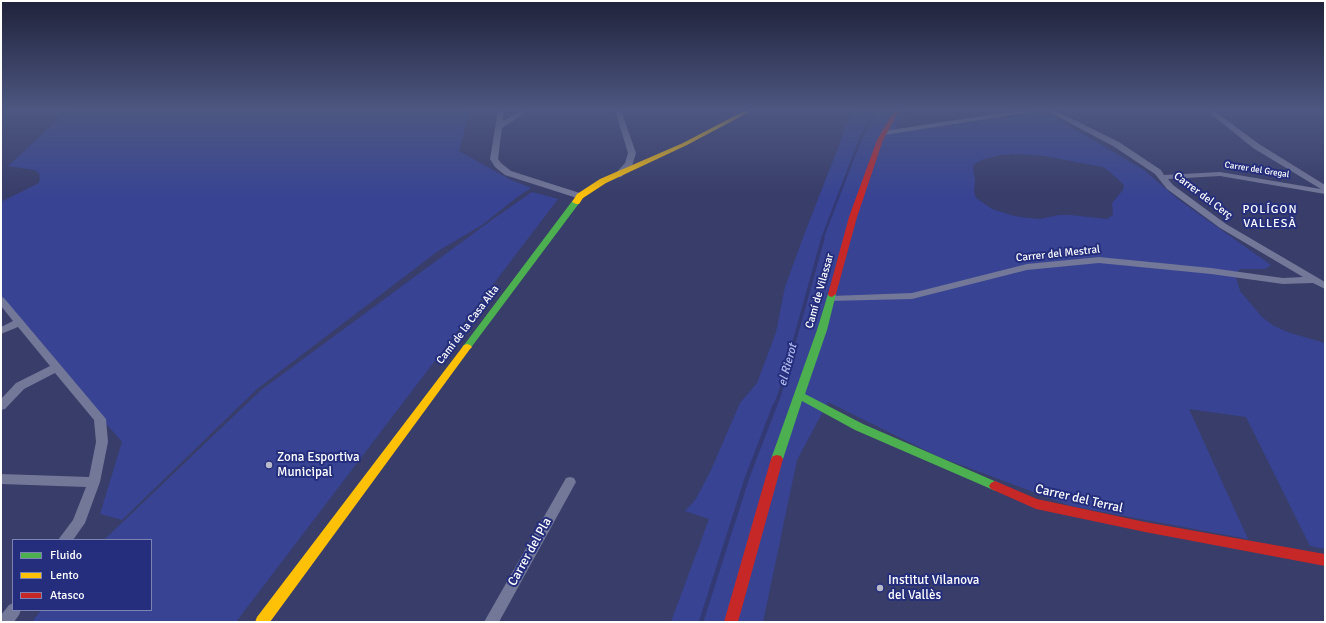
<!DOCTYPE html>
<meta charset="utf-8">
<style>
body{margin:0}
#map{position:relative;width:1326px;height:623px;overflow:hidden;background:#383d69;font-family:Signika,sans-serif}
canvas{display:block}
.frame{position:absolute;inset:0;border:2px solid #fff;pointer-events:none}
.legend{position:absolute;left:12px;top:539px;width:140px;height:72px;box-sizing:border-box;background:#242e7d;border:1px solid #7c82b1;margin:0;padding:5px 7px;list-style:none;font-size:12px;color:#fff}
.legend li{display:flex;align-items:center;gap:8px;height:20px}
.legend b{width:20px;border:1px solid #7c82b1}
</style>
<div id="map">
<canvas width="1326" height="623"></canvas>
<div class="frame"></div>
<ul class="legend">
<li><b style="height:5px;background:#4caf50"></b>Fluido</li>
<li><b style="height:5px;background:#ffc107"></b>Lento</li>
<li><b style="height:5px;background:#c62828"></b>Atasco</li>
</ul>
</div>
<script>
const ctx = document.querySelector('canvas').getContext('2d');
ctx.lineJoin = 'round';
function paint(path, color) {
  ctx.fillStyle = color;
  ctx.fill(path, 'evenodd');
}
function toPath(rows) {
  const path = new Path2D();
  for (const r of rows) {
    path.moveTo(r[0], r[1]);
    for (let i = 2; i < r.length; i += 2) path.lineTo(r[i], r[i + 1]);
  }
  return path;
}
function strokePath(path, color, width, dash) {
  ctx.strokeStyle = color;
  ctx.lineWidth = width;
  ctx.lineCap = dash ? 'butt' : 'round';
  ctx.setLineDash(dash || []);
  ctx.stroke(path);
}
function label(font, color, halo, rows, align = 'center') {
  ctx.font = font + ' Signika,sans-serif';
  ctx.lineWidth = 4;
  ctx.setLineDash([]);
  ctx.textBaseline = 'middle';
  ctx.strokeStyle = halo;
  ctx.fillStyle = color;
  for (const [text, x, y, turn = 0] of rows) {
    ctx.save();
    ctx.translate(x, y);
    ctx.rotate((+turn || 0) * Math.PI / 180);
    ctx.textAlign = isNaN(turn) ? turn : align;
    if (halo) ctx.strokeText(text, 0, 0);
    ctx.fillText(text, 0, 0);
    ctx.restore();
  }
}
const green = toPath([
 [68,110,470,110,459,151,511,180,531,188,516,198,482,225,438,251,257,389,122,520,100,514,122,442,1,302,1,202,39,183,40,178,39,173,35,170,8,166],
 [857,110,911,110,902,116,896,127,900,132,1036,113,1058,119,1144,170,1179,200,1271,265,1265,269,1240,269,1235,274,1240,291,1262,317,1274,326,1290,333,1325,343,1325,549,1310,546,1246,417,1189,409,1248,539,1071,506,937,456,828,402,797,460,763,622,671,622,709,519,685,511,696,499,711,470,740,403,757,383,765,362,776,332,785,287,804,235,841,140,845,126],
 [1022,154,1044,156,1092,165,1103,167,1110,172,1124,185,1123,190,1112,203,1113,215,1107,219,1070,215,1059,215,1040,219,1028,218,1014,216,992,209,976,198,974,192,975,180,973,169,974,164,984,159,1001,155],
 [532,192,558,199,236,622,32,622,41,610,151,610,151,540,104,540,261,390,489,222]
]);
const streamFar2 = toPath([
 [822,239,860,140,876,110]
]);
const streamFar1 = toPath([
 [775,406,780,393,823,238]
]);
const stream = toPath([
 [701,622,747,478,775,405]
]);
const street = toPath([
 [498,110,504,110,503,121,522,110,529,110,502,128,498,159,501,163,511,171,583,194,583,198,577,198,505,175,495,167,490,159,498,110],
 [615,110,621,110,636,153,632,166,621,177,618,177,614,175,625,163,628,153,615,110],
 [1021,110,1035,110,1032,112,884,135,880,133,884,131,1021,110],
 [1046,110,1054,110,1119,142,1161,170,1164,175,1220,172,1321,189,1253,148,1206,110,1213,110,1259,144,1325,185,1325,194,1220,176,1168,179,1173,185,1226,224,1325,282,1325,289,1313,283,1283,284,1211,274,1099,263,1027,270,912,299,828,301,826,299,828,297,831,296,912,293,1027,264,1099,257,1211,268,1283,278,1303,277,1220,228,1167,189,1155,174,1113,146,1047,111,1046,110],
 [1,297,4,298,106,419,108,442,100,482,85,523,73,540,58,540,73,520,86,487,1,484,1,474,89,477,96,442,94,420,55,373,24,389,5,409,1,410,1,399,16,383,50,366,18,327,1,334,1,327,13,321,1,306,1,297],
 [570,477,574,478,576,482,499,622,484,622,566,478,570,477],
 [13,603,13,610,21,610,19,615,14,622,1,622,1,615,9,605,13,603]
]);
const fast = toPath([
 [573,200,576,200,580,202,470,349,464,349,462,347,464,345,573,200],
 [832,291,836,294,827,330,805,394,863,424,999,483,1001,486,999,489,995,491,991,489,855,430,802,401,783,459,781,462,777,463,773,462,771,459,817,330,828,294,832,291]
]);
const slow = toPath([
 [746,110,753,110,687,145,606,183,583,198,579,204,576,204,572,202,577,194,600,179,683,143,746,110],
 [467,344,470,345,472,347,470,349,270,622,255,622,257,617,464,345,467,344]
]);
const jam = toPath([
 [897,110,904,110,897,115,883,140,857,217,836,294,832,297,829,296,828,294,849,217,877,140,892,114,897,110],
 [777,455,781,456,783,459,738,622,724,622,771,459,773,456,777,455],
 [995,481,1037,499,1145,522,1325,554,1325,566,1145,532,1036,509,991,489,989,486,991,483,995,481]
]);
const markers = [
 [269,465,4,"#b9bbca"],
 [880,588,4,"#b9bbca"]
];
const farStreetnames = [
 ["Carrer del Gregal",1257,170,9]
];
const streetNames = [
 ["Carrer del Cerç",1203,196,37],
 ["Carrer del Mestral",1058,254,-6],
 ["Camí de Vilassar",820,291,-74],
 ["Camí de la Casa Alta",468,325,-53]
];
const neighbourhoodNames = [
 ["POLÍGON",1270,210],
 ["VALLESÀ",1270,224]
];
const waterNames = [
 ["el Rierot",788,365,-75]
];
const nearPoinames = [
 ["Zona Esportiva",277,458],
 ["Municipal",277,473],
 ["Institut Vilanova",888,581],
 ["del Vallès",888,596]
];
const nearStreetnames = [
 ["Carrer del Terral",1079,499,13],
 ["Carrer del Pla",530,552,-61]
];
paint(green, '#384493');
strokePath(streamFar2, '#333973', 2.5);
strokePath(streamFar1, '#333973', 3.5);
strokePath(stream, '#333973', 4.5);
paint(street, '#737798');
paint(fast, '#4caf50');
paint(slow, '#ffc107');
paint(jam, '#c62828');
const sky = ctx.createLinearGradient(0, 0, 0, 197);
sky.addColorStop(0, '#1f223a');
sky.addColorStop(0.56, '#4d5781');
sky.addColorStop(1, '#4d578100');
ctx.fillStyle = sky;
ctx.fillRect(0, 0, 1326, 197);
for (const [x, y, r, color] of markers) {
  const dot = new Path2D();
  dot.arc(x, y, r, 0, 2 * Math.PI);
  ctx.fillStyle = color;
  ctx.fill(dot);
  strokePath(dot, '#242e7d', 1.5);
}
label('9px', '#fff', '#242e7d', farStreetnames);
label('11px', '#fff', '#242e7d', streetNames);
ctx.letterSpacing = '1px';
label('12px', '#fff', '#242e7d', neighbourhoodNames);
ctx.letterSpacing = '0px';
label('italic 12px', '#b4bced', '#242e7d', waterNames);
label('13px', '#fff', '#242e7d', nearPoinames, 'left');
label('13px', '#fff', '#242e7d', nearStreetnames);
</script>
